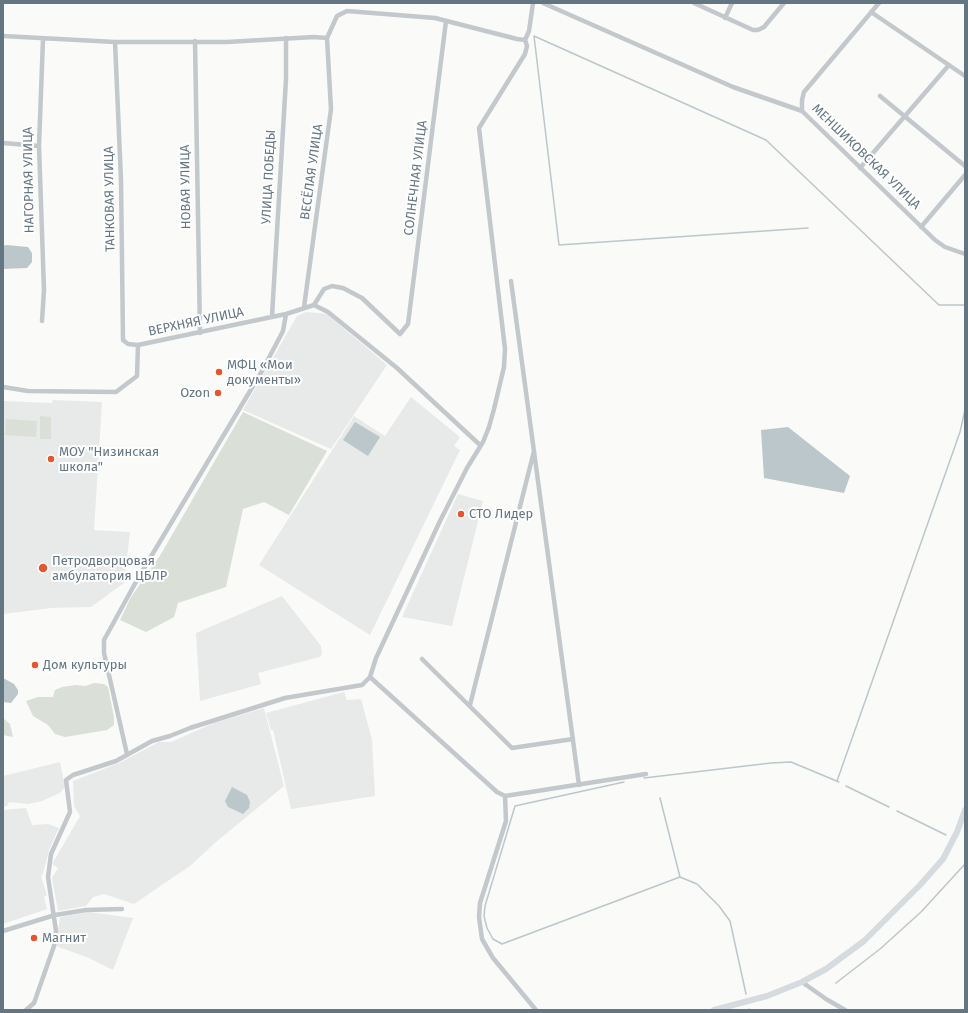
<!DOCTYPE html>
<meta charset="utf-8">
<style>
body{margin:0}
#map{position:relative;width:968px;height:1013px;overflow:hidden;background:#fafaf8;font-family:"Fira Sans",sans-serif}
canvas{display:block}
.frame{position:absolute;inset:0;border:4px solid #657683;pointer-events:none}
</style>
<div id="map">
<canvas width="968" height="1013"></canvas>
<div class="frame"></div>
</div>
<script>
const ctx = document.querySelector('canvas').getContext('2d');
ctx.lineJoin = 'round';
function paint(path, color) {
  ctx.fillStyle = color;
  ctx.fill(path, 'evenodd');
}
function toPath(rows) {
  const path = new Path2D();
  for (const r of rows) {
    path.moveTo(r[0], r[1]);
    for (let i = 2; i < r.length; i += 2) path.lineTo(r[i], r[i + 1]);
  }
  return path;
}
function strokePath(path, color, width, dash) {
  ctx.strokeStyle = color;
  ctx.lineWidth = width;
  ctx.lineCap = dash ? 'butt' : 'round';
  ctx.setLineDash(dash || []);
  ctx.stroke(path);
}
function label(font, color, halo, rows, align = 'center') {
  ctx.font = font + ' "Fira Sans",sans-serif';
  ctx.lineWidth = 4;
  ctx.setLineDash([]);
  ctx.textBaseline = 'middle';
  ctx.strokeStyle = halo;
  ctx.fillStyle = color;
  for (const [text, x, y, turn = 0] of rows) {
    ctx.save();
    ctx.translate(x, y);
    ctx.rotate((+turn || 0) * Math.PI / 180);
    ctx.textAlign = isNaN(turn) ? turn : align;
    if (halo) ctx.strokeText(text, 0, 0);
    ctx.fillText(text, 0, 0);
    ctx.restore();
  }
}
const built = toPath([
 [306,312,327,314,387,365,331,449,243,410,297,316],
 [411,397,460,437,454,446,460,450,370,635,259,565,354,416,385,436],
 [53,400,102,402,94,530,130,532,124,583,91,607,51,608,3,614,3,401,52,403],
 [458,494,483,501,452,626,402,617],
 [282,596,321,646,322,654,320,657,258,673,261,684,200,701,196,633],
 [344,692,347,700,361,699,372,740,375,796,291,809,273,730,271,730,266,713],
 [264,708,284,786,216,842,190,866,134,904,104,894,93,897,86,906,58,911,52,878,58,868,52,864,80,816,74,806,73,781,119,763,159,742,171,742,214,723],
 [60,762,65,787,60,793,42,801,28,804,9,802,7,806,3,807,3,776],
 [26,808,32,825,48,824,59,828,49,850,43,874,41,876,47,895,44,897,47,909,3,924,3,810],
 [89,912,133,918,113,970,89,958,56,946,60,917]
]);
const green = toPath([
 [243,412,327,451,289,515,264,502,243,509,226,587,178,603,174,617,146,632,120,620,131,597,161,554],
 [40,416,51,417,51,439,40,439],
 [6,419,37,421,36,437,5,435],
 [94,683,104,684,108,687,114,717,114,725,107,730,65,737,55,734,48,725,33,716,26,701,38,697,53,697,55,690,62,687,76,685,85,686],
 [3,718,10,724,13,737,3,735]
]);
const water = toPath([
 [6,245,28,247,32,253,32,262,27,268,3,269,3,246],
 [355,422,380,437,368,456,343,440],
 [788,427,850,476,844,493,764,478,761,430],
 [3,678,14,684,18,690,18,694,11,703,3,702],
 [232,787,247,795,250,802,249,808,243,814,228,807,225,801]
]);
const stream = toPath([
 [808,228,559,245,534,36,766,140,939,305,965,305],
 [644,778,771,763,791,762,839,782],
 [837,781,960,432,965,410],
 [624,782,515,806,485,906,484,916,487,928,493,939,502,944,680,877,697,884,719,906,730,921,746,994],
 [846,786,889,807],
 [660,798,680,877],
 [897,811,946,835],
 [836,983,880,949,921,912,965,864],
 [749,1010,749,1009]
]);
const street = toPath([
 [543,3,733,87,802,111],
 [694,3,753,30,758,30,764,27,784,3],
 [879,3,804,92,802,100,802,111,935,240,945,247,965,254],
 [871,12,965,76],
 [725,18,732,3],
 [3,36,115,42,227,42,314,37,327,38,337,16,347,11,435,18,517,39,525,40,529,31,533,3],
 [195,41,200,333],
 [115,42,121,180,123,340,128,344,138,345,286,314,314,305,324,289,332,286,343,288,362,298,400,334,408,324,446,21],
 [880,96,965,166],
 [3,143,39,146],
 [860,168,949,65],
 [921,227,965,175],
 [511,281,579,785],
 [314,305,328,312,397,368,480,445],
 [304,307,331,109,327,38],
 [272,316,286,79,286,38],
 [42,321,44,290,39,146,43,39],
 [3,387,28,391,116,392,137,376,138,345],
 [422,659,512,748,573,739],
 [370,677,497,792,505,796,506,821,480,903,479,917,482,939,493,958,536,1010],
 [470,705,534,451],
 [127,754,104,653,104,640,137,580,262,371,283,331,286,314],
 [505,796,646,774],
 [3,931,55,915,86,910,122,909],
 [802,982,826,999,845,1010],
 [26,1010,34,1003,54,946,56,931,48,877,51,854,70,812,66,780,73,775,116,761,152,741,170,736,190,728,285,698,362,685,370,677,376,658,440,521,467,468,483,442,489,427,494,409,504,367,505,349,479,128,525,54,527,46,525,40]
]);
const secondary = toPath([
 [714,1010,767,996,802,982,826,969,864,941,920,885,943,859,957,832,965,810]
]);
const markers = [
 [219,372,4,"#e4572e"],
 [218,393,4,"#e4572e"],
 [51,459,4,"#e4572e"],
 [461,514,4,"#e4572e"],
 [43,568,5,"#e4572e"],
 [35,665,4,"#e4572e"],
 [34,938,4,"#e4572e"]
];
const streetNames = [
 ["МЕНШИКОВСКАЯ УЛИЦА",866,157,44],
 ["ВЕСЁЛАЯ УЛИЦА",312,172,-82],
 ["УЛИЦА ПОБЕДЫ",269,177,-87],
 ["СОЛНЕЧНАЯ УЛИЦА",416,178,-83],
 ["НАГОРНАЯ УЛИЦА",29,180,-91],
 ["НОВАЯ УЛИЦА",186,187,-91],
 ["ТАНКОВАЯ УЛИЦА",110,199,-91],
 ["ВЕРХНЯЯ УЛИЦА",196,322,-12]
];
const poiNames = [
 ["МФЦ «Мои",227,365],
 ["документы»",227,380],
 ["Ozon",210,393,"right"],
 ["МОУ \"Низинская",59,452],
 ["школа\"",59,467],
 ["СТО Лидер",469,514],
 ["Петродворцовая",52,561],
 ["амбулатория ЦБЛР",52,576],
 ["Дом культуры",43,665],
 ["Магнит",42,938]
];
paint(built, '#e8e9e9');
paint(green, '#dadfd7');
paint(water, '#bbc7cb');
strokePath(stream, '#bbc7cb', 1.5);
strokePath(street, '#c3c8cc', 4.5);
strokePath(secondary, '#d6dbdf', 6);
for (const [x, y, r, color] of markers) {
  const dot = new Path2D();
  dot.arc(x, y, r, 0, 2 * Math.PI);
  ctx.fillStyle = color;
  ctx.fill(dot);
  strokePath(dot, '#fff', 1.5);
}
label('13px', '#657683', '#fff', streetNames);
label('13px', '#657683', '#fff', poiNames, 'left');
</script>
